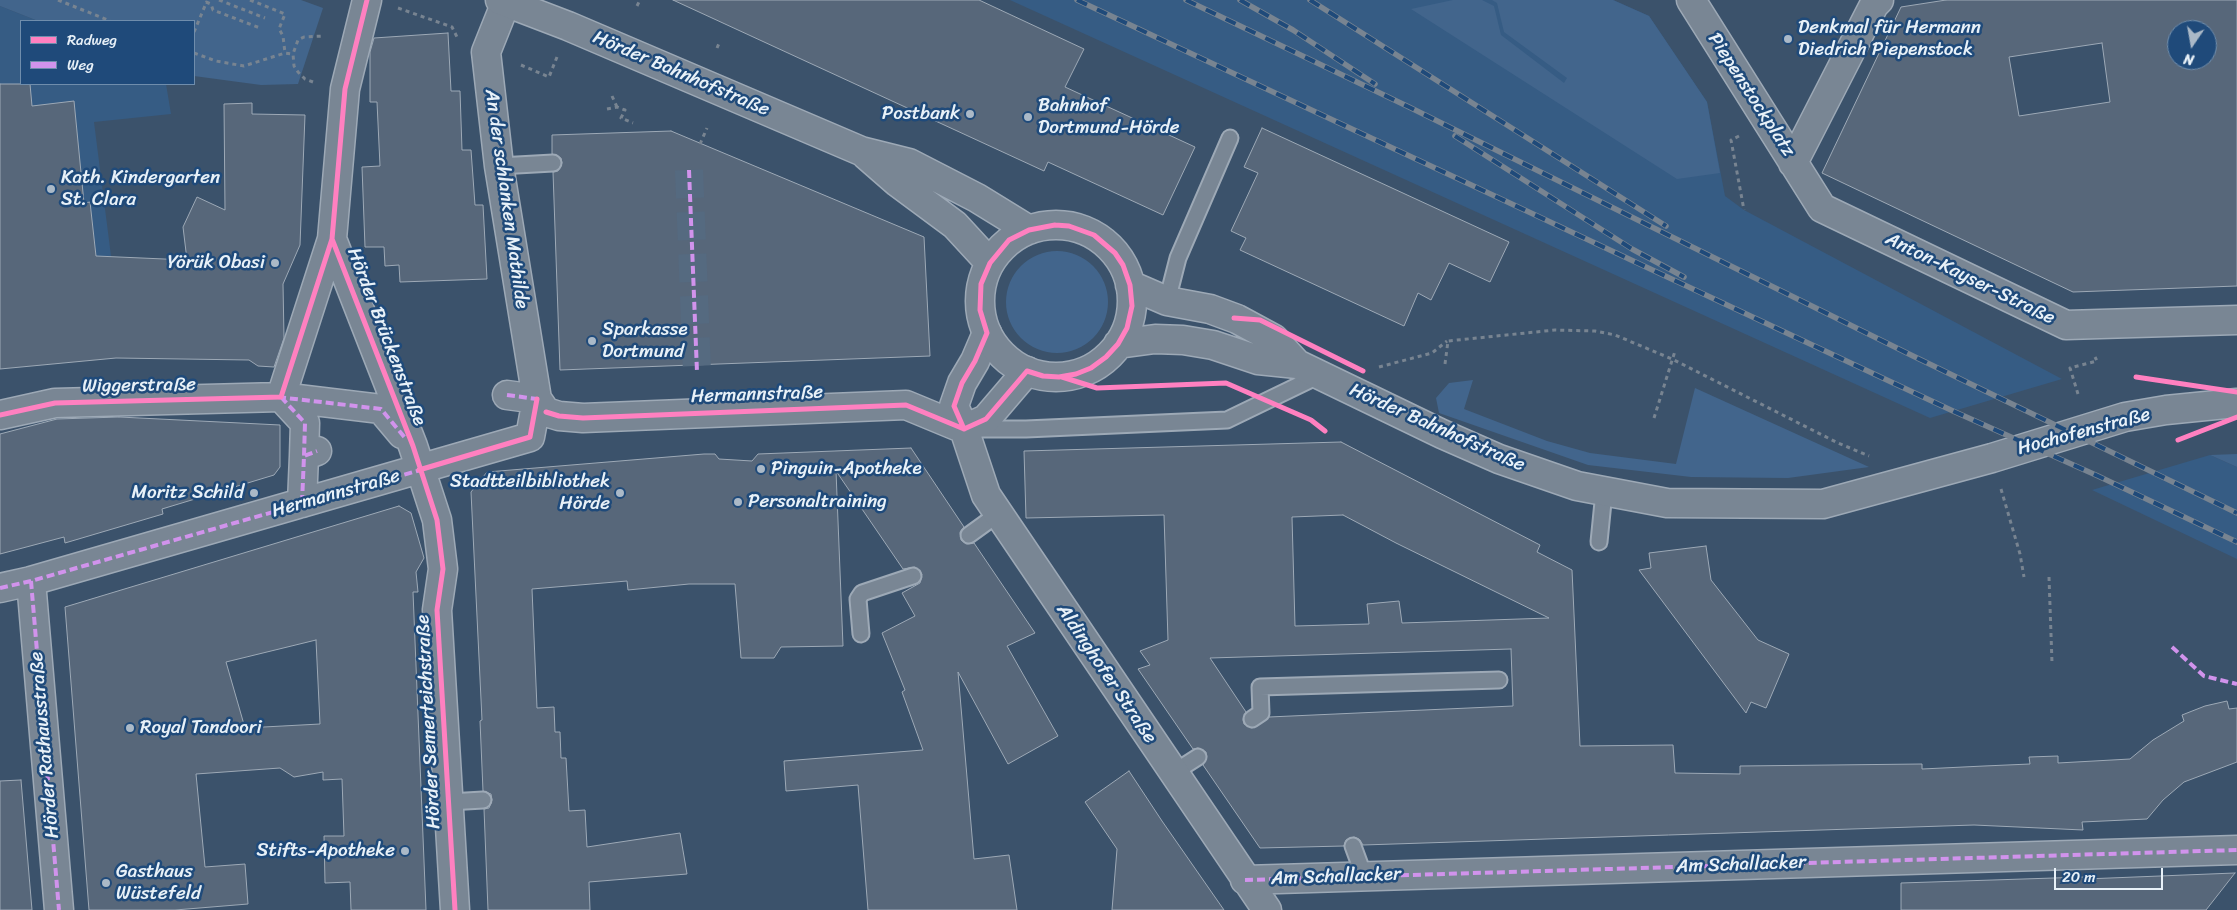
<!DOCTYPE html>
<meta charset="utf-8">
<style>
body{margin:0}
#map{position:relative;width:2237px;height:910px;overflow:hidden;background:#3b526b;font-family:Sriracha,sans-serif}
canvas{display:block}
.legend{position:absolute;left:20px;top:20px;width:175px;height:65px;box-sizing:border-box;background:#1f4a7a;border:1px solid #6f8dac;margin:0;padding:6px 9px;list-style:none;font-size:15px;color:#e8f1f8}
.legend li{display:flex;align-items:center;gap:10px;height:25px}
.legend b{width:25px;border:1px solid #6f8dac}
.north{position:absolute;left:2167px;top:20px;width:50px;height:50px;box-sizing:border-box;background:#1f4a7a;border:1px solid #6f8dac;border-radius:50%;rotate:192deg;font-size:14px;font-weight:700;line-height:20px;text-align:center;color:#e8f1f8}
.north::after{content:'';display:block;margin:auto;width:18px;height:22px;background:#abb9c7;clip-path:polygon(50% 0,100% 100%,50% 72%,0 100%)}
.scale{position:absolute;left:2054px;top:868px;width:109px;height:22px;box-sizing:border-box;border:2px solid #e8f1f8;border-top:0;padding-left:6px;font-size:15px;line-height:18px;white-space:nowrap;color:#e8f1f8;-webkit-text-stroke:4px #1f4a7a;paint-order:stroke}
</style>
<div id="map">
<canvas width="2237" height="910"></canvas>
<ul class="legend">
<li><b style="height:6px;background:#ff80c0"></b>Radweg</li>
<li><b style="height:6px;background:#d193ec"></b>Weg</li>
</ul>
<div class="north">N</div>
<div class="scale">20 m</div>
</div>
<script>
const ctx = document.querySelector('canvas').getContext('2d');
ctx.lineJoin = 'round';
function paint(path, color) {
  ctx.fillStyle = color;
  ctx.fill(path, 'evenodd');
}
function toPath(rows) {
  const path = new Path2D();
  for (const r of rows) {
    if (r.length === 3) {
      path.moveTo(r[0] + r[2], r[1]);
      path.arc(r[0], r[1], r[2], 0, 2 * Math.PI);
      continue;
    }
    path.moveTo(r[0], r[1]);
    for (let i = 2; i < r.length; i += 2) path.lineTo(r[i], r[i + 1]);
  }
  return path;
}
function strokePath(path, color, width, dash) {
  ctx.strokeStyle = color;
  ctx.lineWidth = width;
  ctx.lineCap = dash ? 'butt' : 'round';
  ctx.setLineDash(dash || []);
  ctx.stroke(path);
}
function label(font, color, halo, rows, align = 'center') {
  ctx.font = font + ' Sriracha,sans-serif';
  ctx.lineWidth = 5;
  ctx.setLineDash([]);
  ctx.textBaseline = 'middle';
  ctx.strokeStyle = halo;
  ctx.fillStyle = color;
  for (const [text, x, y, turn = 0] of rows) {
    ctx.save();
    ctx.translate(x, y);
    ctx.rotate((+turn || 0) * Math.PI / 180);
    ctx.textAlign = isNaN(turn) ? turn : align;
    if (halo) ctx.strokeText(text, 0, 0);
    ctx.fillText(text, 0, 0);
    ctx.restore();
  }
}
const built = toPath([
 [1010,0,1613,0,1649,16,1707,102,1725,196,1744,210,2062,379,1930,418],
 [0,6,38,21,21,21,21,84,166,84,171,114,94,122,111,256,0,272],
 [2210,455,2237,467,2237,559,2092,490]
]);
const green = toPath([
 [0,0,301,0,323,8,298,84,261,85,194,76,194,21,38,21,0,6],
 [1453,0,1482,0,1494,6,1501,35,1564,83,1567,78,1504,32,1497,3,1492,0,1613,0,1649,16,1707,102,1720,173,1677,179,1411,9],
 [1057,302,51],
 [1473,380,1464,409,1547,441,1590,453,1676,464,1695,388,1869,467,1788,478,1691,477,1588,465,1439,413,1436,398,1449,383],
 [2237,454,2237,467,2210,455]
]);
const building = toPath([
 [673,0,979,0,1084,49,1065,87,1195,147,1163,215,1048,162,1044,171,673,0],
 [1946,0,2237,0,2237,286,2073,292,1822,173,1901,7,1946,0],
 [2177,30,2207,30,2207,60,2177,60,2177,30],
 [2102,43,2110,102,2019,116,2009,57,2102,43],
 [448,33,451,91,460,91,462,150,471,150,475,205,483,205,487,279,400,282,399,265,385,266,384,247,365,247,362,167,380,166,377,102,370,102,370,52,374,38,448,33],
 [0,84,30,84,32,106,74,101,84,203,90,202,96,256,187,260,183,227,197,197,225,210,224,104,252,103,252,114,305,115,300,245,283,284,284,338,274,367,258,366,249,360,116,358,0,369,0,84],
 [1262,128,1509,242,1490,282,1449,263,1431,300,1418,293,1404,326,1240,250,1246,238,1231,231,1258,173,1244,167,1262,128],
 [671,131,924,237,930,356,560,370,553,172,558,171,562,163,561,158,552,154,552,135,671,131],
 [119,417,280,425,280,467,274,475,162,509,163,514,65,543,64,537,0,554,0,434,57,419,119,417],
 [1341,442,1540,545,1537,552,1572,570,1580,746,1673,745,1675,773,1740,774,1740,766,1922,764,1922,769,1984,766,2030,764,2029,757,2058,756,2058,763,2130,759,2153,740,2184,721,2182,715,2205,706,2227,701,2229,709,2237,708,2237,762,2184,782,2163,800,2147,819,2082,822,2083,830,1974,825,1363,845,1359,839,1354,837,1346,840,1344,846,1260,848,1203,765,1207,757,1206,752,1198,748,1193,749,1138,669,1150,665,1140,651,1168,640,1164,515,1026,518,1024,451,1341,442],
 [1343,515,1396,543,1549,618,1402,623,1399,601,1367,604,1369,624,1295,626,1292,517,1343,515],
 [1511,649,1513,706,1269,717,1252,728,1244,724,1243,719,1246,712,1210,658,1511,649],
 [911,448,964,527,960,532,961,540,966,544,974,543,1035,633,1007,646,1058,736,1008,764,958,672,974,859,1009,855,1017,910,868,910,858,785,786,791,784,761,923,750,902,692,905,690,882,633,915,616,902,593,920,583,922,574,915,567,903,569,836,471,843,646,781,647,774,658,741,658,735,584,689,584,628,590,627,581,532,589,537,708,554,707,555,732,560,732,561,758,566,758,569,811,585,810,587,847,680,833,687,874,589,882,590,910,488,910,484,809,489,808,492,800,491,794,483,791,480,721,482,720,471,492,487,472,704,454,715,454,719,459,752,461,758,454,911,448],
 [399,506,411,513,424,558,416,572,418,592,413,592,426,910,351,910,350,882,325,883,324,836,344,836,342,779,323,780,323,772,294,777,280,768,196,774,205,867,245,864,248,904,175,910,89,910,65,607,399,506],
 [316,640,320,724,245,728,226,662,316,640],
 [1706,546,1711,580,1758,640,1789,654,1766,708,1751,702,1746,713,1639,570,1651,568,1649,553,1706,546],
 [1129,771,1162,821,1224,910,1112,910,1117,849,1085,802,1129,771],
 [21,780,32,910,0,910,0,781,21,780],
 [2235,873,2206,910,1901,910,1901,883,2084,877,2085,879,2235,873]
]);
const streetTunnel = toPath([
 [689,170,697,372]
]);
const path = toPath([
 [58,0,110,21],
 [219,0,265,18],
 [250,0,285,14,279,29,283,36,285,53],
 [206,2,211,4,213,10,260,28],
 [637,6,640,0],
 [398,8,452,27,457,37],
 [194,32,207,1],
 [717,48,720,41],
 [194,53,216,61,244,66,285,53,293,54],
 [521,65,549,77,557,57],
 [313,82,305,79,298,72,294,66,293,54,298,40,304,37,324,36],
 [612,96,617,107],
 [607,109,617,107,625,110,621,118,633,123],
 [1739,136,1731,140,1744,210],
 [700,144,707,128],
 [1445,364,1448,341,1555,330,1595,331,1615,335,1672,359,1838,443,1869,456],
 [1379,367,1432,353,1447,341],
 [2078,394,2070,368,2097,361,2095,357],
 [1654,418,1675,351],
 [2001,489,2020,554,2024,577],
 [2049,577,2052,663]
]);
const lane = toPath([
 [499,166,553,163],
 [1167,301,1178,258,1230,138],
 [976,429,1026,429,1227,420,1320,375],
 [969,535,998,514],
 [1599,542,1604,492],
 [861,634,858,599,862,593,913,576],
 [1252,719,1261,713,1260,687,1499,680],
 [1173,773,1198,757],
 [449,802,483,800],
 [1353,846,1364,876]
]);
const street = toPath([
 [1691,0,1822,208,2066,325,2237,320],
 [1793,163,1874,5,1879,0],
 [332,239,413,446,437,520,443,569,437,610,455,910],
 [987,333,975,361,962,383,954,406,964,429,986,495,1267,910],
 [507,395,537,399],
 [281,397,332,239,345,89,367,0],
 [281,397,305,423,304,456],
 [537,399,546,412,559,416,583,418,906,405,964,429],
 [0,415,55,403,281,397,381,409,402,434],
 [964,429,986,419,1027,371],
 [302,503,304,456,317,451],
 [31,581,59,910],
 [0,588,31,581,530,437,537,399,499,166,486,52,506,2],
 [1245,880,2237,850]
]);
const secondary = toPath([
 [500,0,568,26,861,151,909,163,977,198,1029,230],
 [866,155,897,182,955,225,990,263],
 [1056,301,76],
 [1130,285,1167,301,1210,309,1237,319,1274,339,1297,364],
 [1118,344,1155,339,1183,340,1213,345,1258,360,1297,364,1442,434,1499,459,1577,486,1667,503,1823,504,1992,458,2125,417,2166,410,2237,403]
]);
const rail = toPath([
 [1077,0,1953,411,2098,476,2237,542],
 [1186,0,1409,107,1913,356,2237,513],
 [1240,0,1293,30,1375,84],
 [1310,0,1666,226],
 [1455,136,1632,249,1684,277]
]);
const quiet = toPath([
 [689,170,697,372],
 [507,395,537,399,536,404],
 [278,397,381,409,406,439],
 [281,397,305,423,304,456],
 [302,503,304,456,317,451],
 [31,581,59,910],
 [0,588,31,581,424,469],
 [2172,647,2204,676,2237,684],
 [1245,880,2237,850]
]);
const cycleway = toPath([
 [1055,225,1069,226,1094,235,1115,253,1123,265,1130,285,1132,306,1127,328,1118,344,1106,357,1091,368,1076,374,1059,377,1043,376,1027,371,986,419,964,429,954,406,962,383,975,361,987,333,980,310,981,284,990,263,1009,240,1029,230,1055,225],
 [332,239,413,446,437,520,443,569,437,610,455,910],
 [1234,318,1260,320,1363,371],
 [1062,377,1097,388,1226,383,1311,420,1325,431],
 [2136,377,2237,392],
 [546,412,559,416,583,418,906,405,964,429],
 [0,415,55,403,281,397,332,239,345,89,367,0],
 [2178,440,2237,417],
 [419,470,530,437,537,399]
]);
const markers = [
 [1788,39,5,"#abb9c7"],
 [970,114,5,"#abb9c7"],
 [1028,117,5,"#abb9c7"],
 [51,189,5,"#abb9c7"],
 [275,263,5,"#abb9c7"],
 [592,341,5,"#abb9c7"],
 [761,469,5,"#abb9c7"],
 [254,493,5,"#abb9c7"],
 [620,493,5,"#abb9c7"],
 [738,502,5,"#abb9c7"],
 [130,728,5,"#abb9c7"],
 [405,851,5,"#abb9c7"],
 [106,883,5,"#abb9c7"]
];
const poiNames = [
 ["Denkmal für Hermann",1798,28],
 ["Diedrich Piepenstock",1798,50],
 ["Bahnhof",1038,106],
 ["Dortmund-Hörde",1038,128],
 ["Postbank",960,114,"right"],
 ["Kath. Kindergarten",61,178],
 ["St. Clara",61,200],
 ["Yörük Obasi",265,263,"right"],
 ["Sparkasse",602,330],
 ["Dortmund",602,352],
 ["Pinguin-Apotheke",771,469],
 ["Stadtteilbibliothek",610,482,"right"],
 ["Hörde",610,504,"right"],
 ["Moritz Schild",244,493,"right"],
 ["Personaltraining",748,502],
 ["Royal Tandoori",140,728],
 ["Stifts-Apotheke",395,851,"right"],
 ["Gasthaus",116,872],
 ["Wüstefeld",116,894]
];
const streetNames = [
 ["Hörder Bahnhofstraße",681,74,23],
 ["Piepenstockplatz",1751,95,57],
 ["An der schlanken Mathilde",506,199,82],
 ["Anton-Kayser-Straße",1970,279,26],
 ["Hörder Brückenstraße",386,337,69],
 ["Wiggerstraße",139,386,-1],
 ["Hermannstraße",757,395,-2],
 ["Hörder Bahnhofstraße",1437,428,24],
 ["Hochofenstraße",2084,432,-15],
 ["Hermannstraße",336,494,-16],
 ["Aldinghofer Straße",1106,674,56],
 ["Hörder Semerteichstraße",429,722,-93],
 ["Hörder Rathausstraße",45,745,-95],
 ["Am Schallacker",1741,865,-2],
 ["Am Schallacker",1336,877,-2]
];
paint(built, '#365c84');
paint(green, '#42658c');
paint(building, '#57677a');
strokePath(building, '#9da9b6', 1);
strokePath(streetTunnel, '#556a80', 28, [28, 14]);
strokePath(lane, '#9da9b6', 19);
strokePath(street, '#9da9b6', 31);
strokePath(secondary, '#9da9b6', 31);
strokePath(path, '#788491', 3, [4, 4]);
strokePath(lane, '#798694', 15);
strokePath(street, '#798694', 28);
strokePath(secondary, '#798694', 28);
strokePath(rail, '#788491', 5.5);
strokePath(rail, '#1f4a7a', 4, [11]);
strokePath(quiet, '#d193ec', 4, [8, 4]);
strokePath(cycleway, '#ff80c0', 5);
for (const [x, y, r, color] of markers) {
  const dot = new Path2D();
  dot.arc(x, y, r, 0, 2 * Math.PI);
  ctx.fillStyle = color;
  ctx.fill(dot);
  strokePath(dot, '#1f4a7a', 2);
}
label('19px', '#e8f1f8', '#1f4a7a', poiNames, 'left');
label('19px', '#e8f1f8', '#1f4a7a', streetNames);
</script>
